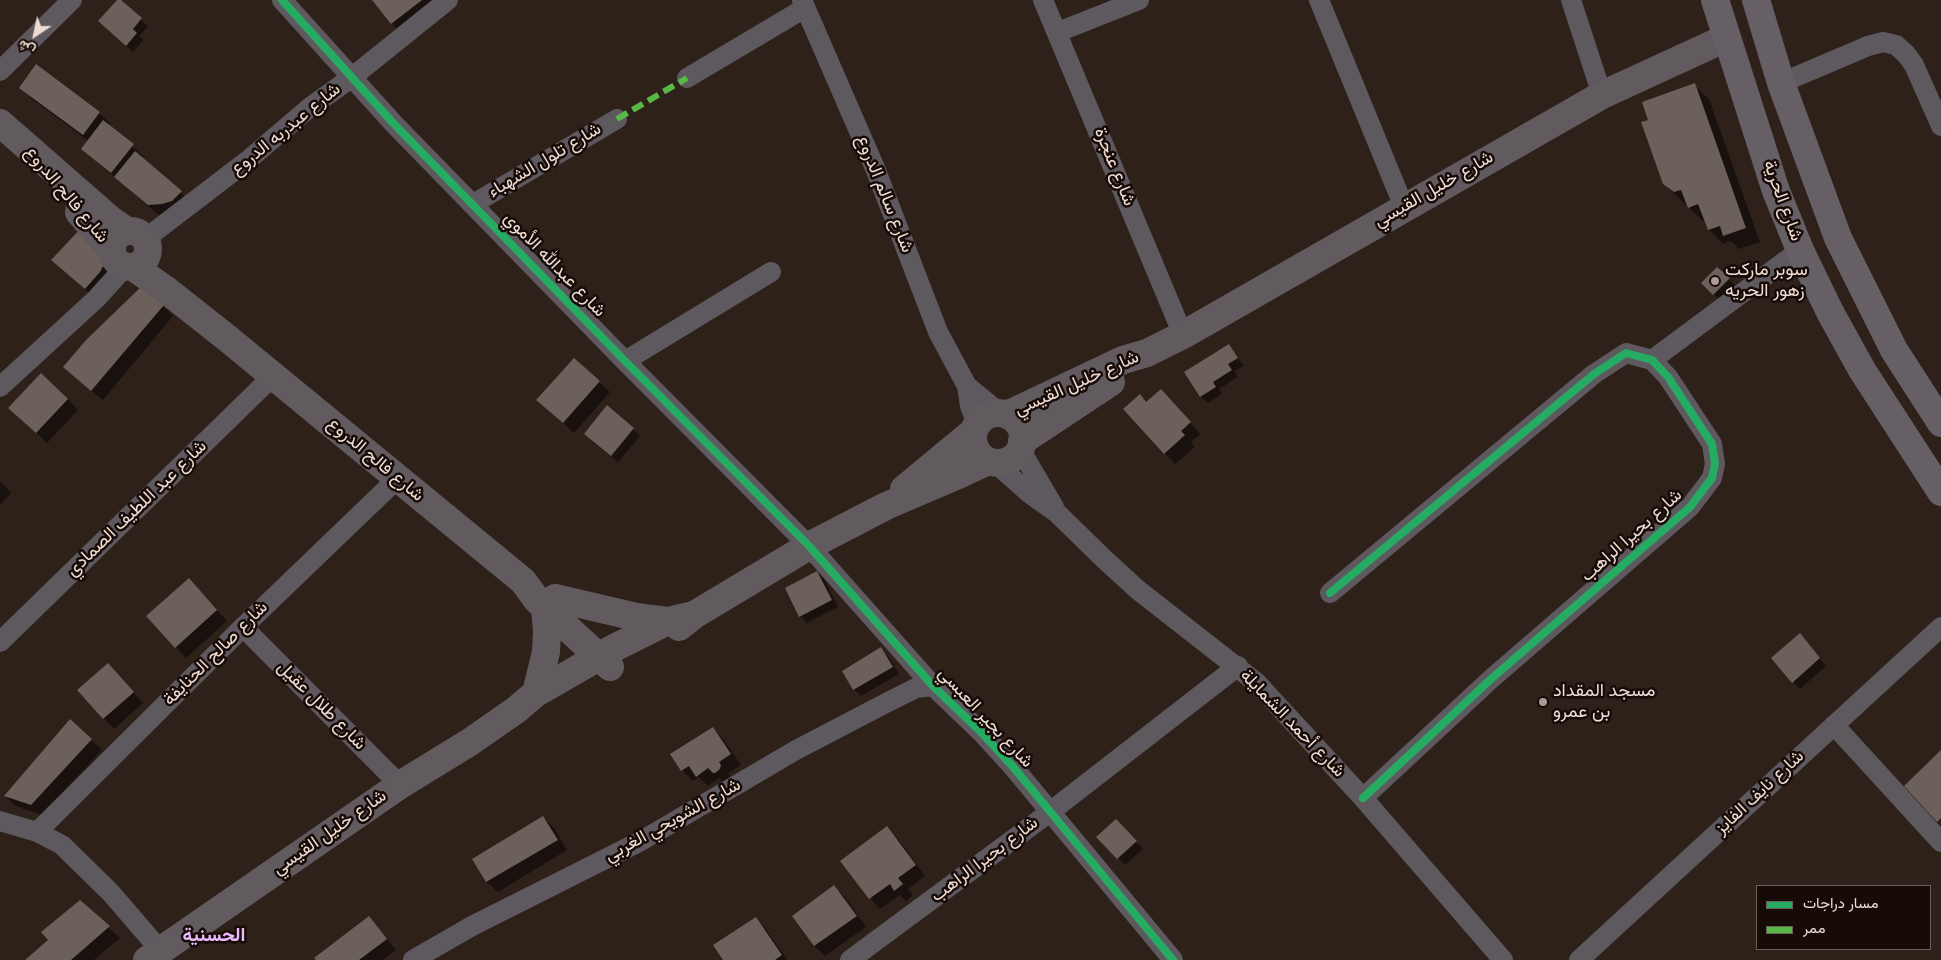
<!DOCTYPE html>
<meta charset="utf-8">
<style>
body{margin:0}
#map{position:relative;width:1941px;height:960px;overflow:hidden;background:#2e211a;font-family:"Nunito Sans",Vazirmatn,sans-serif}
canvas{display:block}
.legend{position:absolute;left:1756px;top:885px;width:175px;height:65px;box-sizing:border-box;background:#160b06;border:1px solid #6d5f59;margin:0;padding:6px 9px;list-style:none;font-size:15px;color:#efddd5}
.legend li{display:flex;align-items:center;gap:10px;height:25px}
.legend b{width:25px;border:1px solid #6d5f59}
.north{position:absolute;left:10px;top:10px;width:50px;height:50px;-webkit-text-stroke:4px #160b06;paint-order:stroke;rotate:214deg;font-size:14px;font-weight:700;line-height:20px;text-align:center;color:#efddd5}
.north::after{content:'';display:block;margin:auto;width:18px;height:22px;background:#efddd5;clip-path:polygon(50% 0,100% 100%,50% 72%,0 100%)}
</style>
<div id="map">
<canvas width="1941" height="960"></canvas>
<ul class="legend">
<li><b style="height:6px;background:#26ab63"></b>مسار دراجات</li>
<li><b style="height:6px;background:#58b947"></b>ممر</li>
</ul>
<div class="north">ش</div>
</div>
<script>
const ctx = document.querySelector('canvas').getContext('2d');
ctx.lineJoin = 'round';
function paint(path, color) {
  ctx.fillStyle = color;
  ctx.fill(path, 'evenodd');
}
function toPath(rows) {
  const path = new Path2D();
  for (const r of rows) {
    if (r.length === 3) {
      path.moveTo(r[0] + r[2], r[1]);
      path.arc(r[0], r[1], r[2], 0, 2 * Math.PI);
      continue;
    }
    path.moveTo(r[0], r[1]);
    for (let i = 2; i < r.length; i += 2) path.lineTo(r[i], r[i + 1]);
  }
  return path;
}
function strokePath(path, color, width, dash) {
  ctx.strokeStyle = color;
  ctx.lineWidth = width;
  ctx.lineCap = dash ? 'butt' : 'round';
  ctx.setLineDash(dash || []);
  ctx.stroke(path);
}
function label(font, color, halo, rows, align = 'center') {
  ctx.font = font + ' "Nunito Sans",Vazirmatn,sans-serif';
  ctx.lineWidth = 5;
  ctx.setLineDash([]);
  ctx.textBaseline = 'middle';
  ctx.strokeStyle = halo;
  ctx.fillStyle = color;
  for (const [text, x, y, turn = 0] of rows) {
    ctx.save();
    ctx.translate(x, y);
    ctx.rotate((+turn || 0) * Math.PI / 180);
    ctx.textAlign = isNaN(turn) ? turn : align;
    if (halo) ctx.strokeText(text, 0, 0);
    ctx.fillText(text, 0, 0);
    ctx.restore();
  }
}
const shadow = toPath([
 [118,0,148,26,139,36,143,40,133,52,106,28],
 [373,0,454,0,406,38,392,24],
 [1694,85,1709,99,1760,242,1739,249,1731,241,1723,244,1709,229,1706,220,1703,221,1664,184,1650,121],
 [21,87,99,113,110,123,108,126,143,156,141,159,192,203,174,215,159,215,82,149,88,141,31,98],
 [114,257,115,273,96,299,53,260],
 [1717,268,1736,286,1721,301,1702,283],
 [163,306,173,316,103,400,75,377],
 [1228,346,1244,366,1234,371,1238,377,1219,389,1222,394,1208,403,1201,397,1186,373],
 [574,359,610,392,574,433,549,410],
 [68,399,78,410,47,443,21,418],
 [1171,401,1200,434,1191,442,1195,447,1175,464,1165,453,1147,403],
 [608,407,640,436,618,462,592,441],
 [0,481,11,493,0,505],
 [817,573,824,579,838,607,807,623,800,616],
 [199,591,227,621,186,658,148,616],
 [1806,642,1826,666,1800,689,1793,682],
 [881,649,888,656,899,674,861,696,854,689,844,671],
 [118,675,143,703,114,729,79,691],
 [713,728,723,739,741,765,728,773,731,777,724,783,719,778,708,786,699,777,693,781,682,770,672,755],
 [91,740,102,750,42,815,16,806,5,796],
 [543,817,554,828,567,850,498,892,487,882,474,859],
 [1123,827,1143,849,1125,865,1098,837],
 [887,828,898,839,925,876,908,889,913,895,906,901,900,895,880,909,870,898,842,861],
 [834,887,845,897,866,927,825,956,815,946,793,916],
 [80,902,120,938,94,960,27,960,50,940],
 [369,918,396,950,383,960,317,960],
 [755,918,766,929,787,960,725,960]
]);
const building = toPath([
 [117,0,121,0,142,18,133,29,137,33,126,46,98,21],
 [372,0,422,0,391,24],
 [36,64,100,112,83,135,19,88],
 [1695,83,1746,228,1723,236,1720,226,1708,230,1698,204,1688,208,1681,190,1674,192,1663,184,1641,122,1648,120,1642,102],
 [103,120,134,144,111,173,81,149],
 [135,151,182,191,172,201,162,204,148,205,114,177],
 [84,225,105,254,105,262,100,272,85,289,51,260],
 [1717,267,1730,278,1713,295,1701,283],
 [142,286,164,305,91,391,63,367,86,340],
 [1229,344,1238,358,1228,364,1232,370,1213,382,1216,387,1200,397,1184,372],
 [574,358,600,381,563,423,536,400],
 [41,373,68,399,36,433,8,408],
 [1161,389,1191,422,1181,431,1185,435,1164,454,1123,409,1140,394,1146,402],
 [607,405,634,428,611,456,584,434],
 [817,571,832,600,799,617,785,588],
 [189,578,217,610,175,648,146,616],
 [1800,633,1820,658,1792,683,1771,658],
 [881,647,893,667,853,690,842,671],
 [108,663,134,692,103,719,77,690],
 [70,719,92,739,31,805,4,796],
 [713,727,731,754,719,762,721,765,720,769,715,773,713,773,708,768,696,777,689,766,681,771,670,754],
 [1941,750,1941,818,1937,822,1904,786],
 [543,816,558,840,486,882,472,859],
 [1116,819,1137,841,1117,859,1096,837],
 [887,826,916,865,898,878,903,884,894,891,890,884,869,899,840,861],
 [834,885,857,916,814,946,792,916],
 [80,900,110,926,71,960,25,960,48,940,41,932],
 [369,916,387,939,359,960,316,960,314,958],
 [756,917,782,955,775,960,723,960,713,945]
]);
const street = toPath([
 [282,0,394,124,625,361,809,546,933,686,982,733,1014,768,1173,960],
 [802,0,875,168,938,332,967,386,970,406,977,424],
 [1043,0,1183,335],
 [1319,0,1404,207],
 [1571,0,1602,95],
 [1058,32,1139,0],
 [0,71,72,0],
 [687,78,805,8],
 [1781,83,1868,46,1883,42,1896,45,1906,54,1914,65,1941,126],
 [473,204,617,119],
 [145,239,247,161,309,108,351,78,448,0],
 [1652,360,1800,250],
 [625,361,771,272],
 [967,386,1000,413],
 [0,387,96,299,125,267],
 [1020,449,1054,507],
 [995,463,1029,493,1057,513,1103,558,1138,590,1257,683,1363,798,1503,960],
 [1330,593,1594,374,1626,353,1652,360,1668,377,1712,444,1715,464,1712,478,1690,507,1491,679,1363,798],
 [243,627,400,785],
 [0,642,273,376],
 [1834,725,1941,842],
 [0,821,37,832,62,845,111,893,160,950],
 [37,832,243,627,397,479],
 [413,960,472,926,641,841,796,750,886,703,916,688,933,686],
 [850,960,1050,812,1238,666],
 [1579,960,1941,627]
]);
const secondary = toPath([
 [0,123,112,221,127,231],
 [79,212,111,249],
 [130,249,18],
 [133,267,165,289,227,338,523,581,537,600,610,667],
 [998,438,25],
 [1007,415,1123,360,1147,353,1183,335,1602,95,1726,38],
 [1022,441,1111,382],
 [904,489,974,431],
 [555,598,636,617,668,621],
 [679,627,694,615,809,546,886,506,956,476,988,461],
 [536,693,546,652,547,631,545,608],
 [147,960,400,785,470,742,516,710,536,693,616,647,668,621,694,615]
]);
const highway = toPath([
 [1715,0,1776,191,1800,250,1830,312,1862,370,1941,492],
 [1756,0,1781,83,1838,238,1894,350,1941,423]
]);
const quiet = toPath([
 [617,119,687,78]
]);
const cycleway = toPath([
 [282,0,394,124,625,361,809,546,933,686,982,733,1014,768,1173,960],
 [1330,593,1594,374,1626,353,1652,360,1668,377,1712,444,1715,464,1712,478,1690,507,1491,679,1363,798]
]);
const markers = [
 [1715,281,5,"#ab9b94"],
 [1543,702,5,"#ab9b94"]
];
const streetNames = [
 ["شارع عبدربه الدروع",286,130,-39],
 ["شارع تلول الشهباء",545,161,-31],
 ["شارع عنجرة",1114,167,68],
 ["شارع خليل القيسي",1434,190,-30],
 ["شارع سالم الدروع",884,194,68],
 ["شارع فالح الدروع",66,195,50],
 ["شارع الحرية",1782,201,70],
 ["شارع عبدالله الأموي",554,265,46],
 ["شارع خليل القيسي",1077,384,-24],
 ["شارع فالح الدروع",375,460,40],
 ["شارع عبد اللطيف الصمادي",137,509,-44],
 ["شارع بحيرا الراهب",1632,536,-42],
 ["شارع صالح الحنايفة",216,654,-45],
 ["شارع طلال عقيل",321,706,45],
 ["شارع بجير العبسي",985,718,47],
 ["شارع أحمد الشمايلة",1292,724,46],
 ["شارع نايف الفايز",1760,793,-43],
 ["شارع الشويحي الغربي",673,821,-29],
 ["شارع خليل القيسي",330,833,-35],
 ["شارع بحيرا الراهب",985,860,-37]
];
const poiNames = [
 ["سوبر ماركت",1725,271],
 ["زهور الحريه",1725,292],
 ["مسجد المقداد",1553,692],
 ["بن عمرو",1553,713]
];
const neighbourhoodNames = [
 ["الحسنية",214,936]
];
paint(shadow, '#0007');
paint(building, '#6c605a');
strokePath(street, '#5d595f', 20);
strokePath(secondary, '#615b60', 28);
strokePath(highway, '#665f65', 28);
strokePath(quiet, '#58b947', 6, [12, 6]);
strokePath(cycleway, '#26ab63', 8);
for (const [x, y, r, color] of markers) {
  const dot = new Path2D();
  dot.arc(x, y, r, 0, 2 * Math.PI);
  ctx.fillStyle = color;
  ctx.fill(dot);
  strokePath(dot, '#160b06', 2);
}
label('18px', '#efddd5', '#160b06', streetNames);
label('18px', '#efddd5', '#160b06', poiNames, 'left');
label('bold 19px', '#e9bbfb', '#160b06', neighbourhoodNames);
</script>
